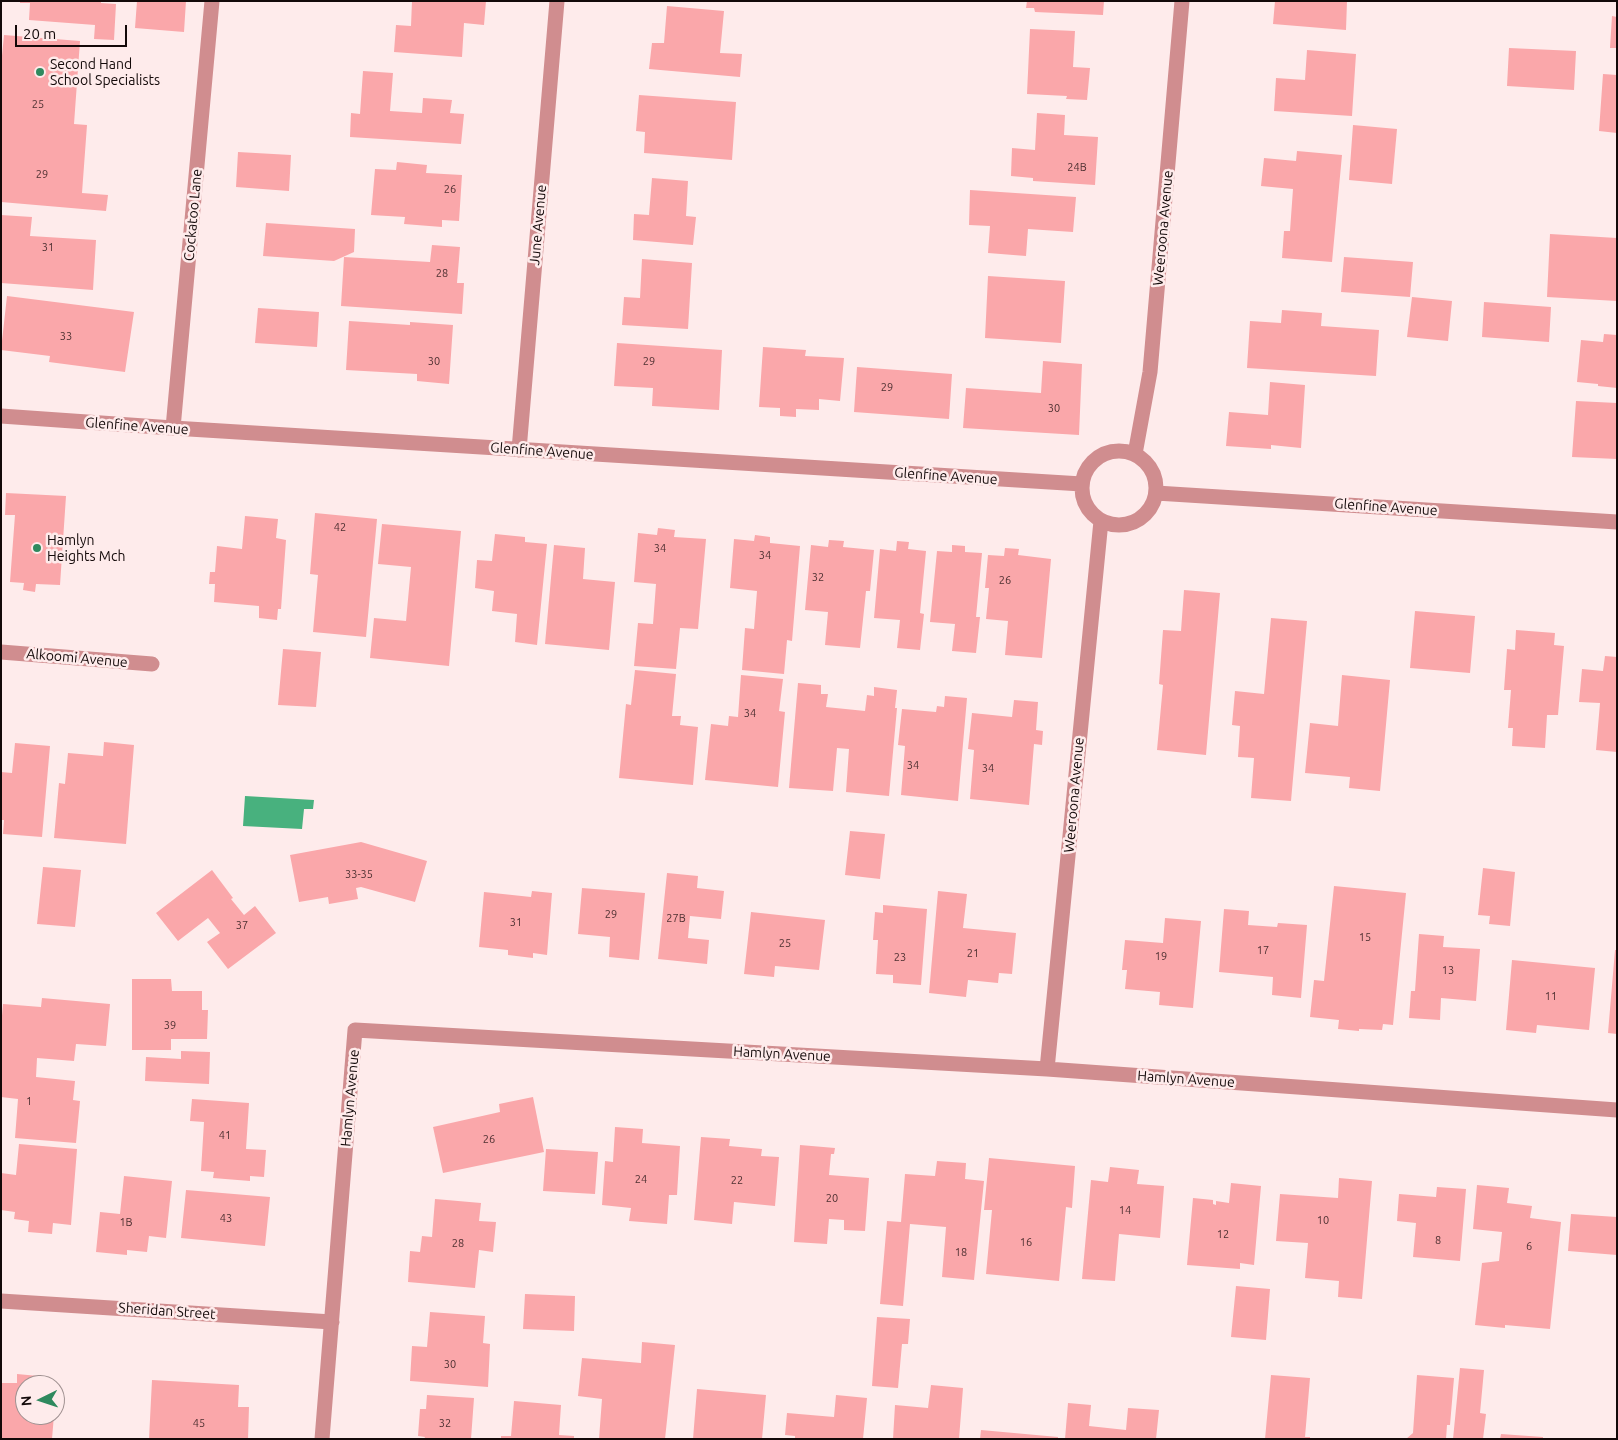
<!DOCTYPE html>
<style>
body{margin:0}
#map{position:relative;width:1618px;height:1440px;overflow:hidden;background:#feebeb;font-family:Ubuntu,sans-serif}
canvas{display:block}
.frame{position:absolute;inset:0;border:2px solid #130909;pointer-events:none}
.north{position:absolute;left:15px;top:1375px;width:50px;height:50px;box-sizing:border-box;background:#feebeb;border:1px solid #a09191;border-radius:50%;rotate:266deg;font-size:14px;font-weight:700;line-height:20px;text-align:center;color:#130909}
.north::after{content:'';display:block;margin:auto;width:18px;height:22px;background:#2f895e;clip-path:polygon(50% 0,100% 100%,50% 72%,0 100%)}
.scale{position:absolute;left:15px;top:25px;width:112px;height:22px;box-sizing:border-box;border:2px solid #130909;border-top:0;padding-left:6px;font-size:15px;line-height:18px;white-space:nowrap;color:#130909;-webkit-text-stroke:4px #feebeb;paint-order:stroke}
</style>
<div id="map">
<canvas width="1618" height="1440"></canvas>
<div class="frame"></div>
<div class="north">N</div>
<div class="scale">20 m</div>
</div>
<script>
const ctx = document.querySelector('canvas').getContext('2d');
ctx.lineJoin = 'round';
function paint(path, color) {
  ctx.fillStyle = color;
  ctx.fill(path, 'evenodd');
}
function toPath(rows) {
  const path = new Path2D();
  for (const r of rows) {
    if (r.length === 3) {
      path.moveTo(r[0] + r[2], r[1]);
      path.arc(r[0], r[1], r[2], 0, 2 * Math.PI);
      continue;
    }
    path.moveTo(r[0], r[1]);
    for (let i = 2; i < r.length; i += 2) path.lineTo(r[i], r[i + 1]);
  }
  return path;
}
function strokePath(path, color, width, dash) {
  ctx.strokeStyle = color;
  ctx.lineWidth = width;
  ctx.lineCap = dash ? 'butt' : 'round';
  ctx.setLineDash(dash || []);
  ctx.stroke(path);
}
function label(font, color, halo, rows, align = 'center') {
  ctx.font = font + ' Ubuntu,sans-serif';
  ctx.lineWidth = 5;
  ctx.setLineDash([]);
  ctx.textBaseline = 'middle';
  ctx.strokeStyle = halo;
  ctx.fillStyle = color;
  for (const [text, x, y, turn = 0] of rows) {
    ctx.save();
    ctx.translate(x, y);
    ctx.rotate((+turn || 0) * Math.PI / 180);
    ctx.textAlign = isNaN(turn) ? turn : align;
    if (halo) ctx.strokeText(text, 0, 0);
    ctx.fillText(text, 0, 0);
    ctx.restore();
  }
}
const water = toPath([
 [245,796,314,800,313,809,304,809,302,829,243,826]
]);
const building = toPath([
 [20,1,101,1,101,3,116,4,114,40,94,39,95,25,29,20,30,3,20,3],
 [137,1,186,1,184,32,135,28],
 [412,1,486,1,484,25,464,23,462,57,394,52,396,25,411,26],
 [1027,1,1104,1,1103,15,1035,12,1034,8,1026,8],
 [1275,1,1347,1,1346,30,1273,24],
 [667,6,724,11,720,53,742,54,740,77,649,69,652,43,664,43],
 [1612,16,1617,17,1617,48,1610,48],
 [1030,29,1075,31,1073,67,1090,68,1087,100,1066,99,1067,96,1027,94],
 [4,35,80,41,74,124,87,125,82,193,108,195,106,211,1,202,1,66],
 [1509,48,1576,51,1574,90,1507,86],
 [1307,50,1356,54,1352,116,1274,111,1276,78,1305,80],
 [363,71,393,73,390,111,422,113,423,98,452,100,450,113,464,114,461,144,350,137,351,113,360,114],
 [1603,74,1617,75,1617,133,1599,131],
 [639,95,736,102,732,160,644,153,645,132,636,131],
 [1037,113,1065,115,1064,135,1098,137,1095,185,1033,181,1033,178,1011,176,1012,148,1035,150],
 [1353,125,1397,129,1392,184,1349,180],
 [1297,151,1342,155,1332,262,1282,258,1284,231,1290,231,1293,189,1261,186,1264,158,1296,161],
 [238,152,291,155,289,191,236,187],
 [397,162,427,165,426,173,462,175,459,221,442,220,442,227,404,224,405,217,371,215,375,169,396,170],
 [652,178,688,181,686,216,696,217,693,245,633,240,634,214,649,215],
 [970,190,1076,197,1073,232,1028,229,1026,256,988,253,990,226,969,225],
 [1,215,32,217,30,236,96,240,93,290,1,283],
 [266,223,355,229,354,252,334,261,263,256],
 [1550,234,1617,238,1617,301,1547,297],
 [432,245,460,247,457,283,464,283,462,314,341,306,344,257,430,262],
 [1344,257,1413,262,1410,297,1341,292],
 [642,259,692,263,688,329,622,325,624,297,640,298],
 [988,276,1065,281,1061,343,985,338],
 [7,296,134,312,125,372,49,362,50,356,1,350],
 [1412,297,1452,301,1448,341,1407,337],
 [1484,302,1551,307,1549,342,1482,337],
 [258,308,319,312,317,347,255,343],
 [1282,310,1322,313,1321,326,1379,330,1376,376,1247,368,1250,321,1281,323],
 [349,321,410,325,410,322,453,325,449,384,417,381,417,374,346,370],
 [1604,334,1617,335,1617,388,1598,386,1598,384,1577,382,1581,340,1603,342],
 [617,343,722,350,719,410,652,406,653,388,614,386],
 [763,347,806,350,805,356,844,358,840,401,819,399,819,410,796,409,796,417,780,416,780,408,759,407],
 [1043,361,1082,364,1079,435,963,428,966,388,1041,393],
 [857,367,952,374,949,419,854,412],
 [1270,382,1305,385,1301,448,1271,445,1271,449,1226,446,1229,412,1268,415],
 [1576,401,1617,403,1617,459,1572,457],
 [6,493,66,496,60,585,36,584,35,592,23,590,24,583,10,582,15,515,5,515],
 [315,513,377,519,366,637,313,632,318,575,310,574],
 [245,516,278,519,276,538,286,540,281,609,278,609,277,620,259,618,259,606,214,602,215,584,209,584,210,572,215,572,217,546,242,549],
 [382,524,461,531,449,666,370,658,374,618,406,621,411,567,378,564],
 [658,528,675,530,674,537,706,539,698,629,680,628,676,669,634,666,638,623,653,624,656,584,634,582,638,533,657,535],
 [495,534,525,537,525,542,547,544,537,645,515,642,517,614,492,611,494,591,475,588,477,560,492,561],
 [755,535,770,537,770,543,800,546,792,641,787,640,784,674,742,670,745,628,754,629,757,591,730,588,734,539,754,541],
 [829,540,844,541,843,547,874,550,870,591,866,591,860,648,825,645,828,612,805,610,811,545,828,547],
 [897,541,909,542,908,549,926,551,920,613,924,614,920,650,897,648,900,620,874,618,880,549,896,551],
 [554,545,585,548,583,579,615,582,609,650,545,644],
 [952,545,965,546,965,552,982,553,976,617,980,617,976,653,952,651,955,624,930,622,937,551,952,552],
 [1005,548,1019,549,1018,555,1051,559,1042,658,1005,655,1008,621,986,619,989,588,985,588,988,555,1004,556],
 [1184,590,1220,593,1206,755,1157,750,1163,685,1159,684,1163,630,1181,631],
 [1415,611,1475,616,1470,673,1410,668],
 [1271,618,1307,621,1291,801,1251,798,1254,758,1238,757,1240,726,1232,725,1235,691,1264,694],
 [1516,630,1555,633,1554,645,1564,646,1558,715,1547,715,1545,748,1512,746,1513,728,1508,728,1511,690,1504,690,1507,649,1515,650],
 [283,649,321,652,316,707,278,705],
 [1605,656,1617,657,1617,752,1596,750,1600,703,1579,702,1582,669,1603,671],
 [635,670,676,674,672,716,681,716,680,725,698,727,693,785,619,778,626,704,631,705],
 [741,675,783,679,779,711,785,712,778,787,705,780,711,724,728,726,729,716,738,717],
 [1342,675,1390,680,1380,791,1349,788,1350,777,1305,773,1310,723,1338,726],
 [798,683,821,685,821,694,828,694,826,707,865,711,867,695,874,696,874,687,897,690,895,708,897,708,889,796,846,792,849,749,837,748,833,791,789,788],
 [945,696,967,698,958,801,901,795,905,746,898,745,902,709,936,712,937,706,944,707],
 [1014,700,1038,702,1036,730,1043,731,1042,745,1034,744,1029,805,970,799,974,750,968,749,972,713,1012,717],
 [104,742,134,745,126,844,54,838,59,783,65,784,68,753,103,756],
 [15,743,50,746,42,837,3,834,4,820,1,820,1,772,12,773],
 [850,831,885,834,880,879,845,875],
 [361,842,427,861,415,902,361,887,356,888,358,899,329,904,328,897,299,902,290,855],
 [43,867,81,870,75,927,37,924],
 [1483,868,1515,872,1510,926,1489,924,1490,916,1478,915],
 [212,870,233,898,231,899,244,915,255,906,276,933,228,969,207,942,220,933,208,918,178,941,156,913],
 [667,873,698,876,697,888,724,891,721,919,690,916,688,938,709,940,707,964,658,959],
 [1334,886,1406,893,1393,1025,1383,1024,1382,1030,1359,1029,1359,1031,1338,1029,1339,1020,1310,1017,1314,980,1324,981],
 [582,888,645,893,639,960,609,957,610,937,578,934],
 [532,891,552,893,547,955,533,953,533,958,508,955,508,950,479,947,484,892,531,897],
 [938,891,967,894,963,928,1016,933,1012,974,999,973,998,983,968,980,966,997,929,993],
 [883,905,927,909,921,985,893,983,893,975,876,974,878,940,873,940,875,912,883,913],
 [1224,909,1249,911,1248,925,1277,927,1278,923,1307,925,1301,998,1272,995,1273,977,1219,972],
 [751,912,825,920,819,970,775,966,774,977,744,974],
 [1165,918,1201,921,1193,1008,1159,1005,1160,992,1125,989,1127,970,1122,970,1125,940,1163,943],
 [1419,934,1444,936,1443,947,1480,949,1476,1001,1441,998,1440,1020,1409,1018,1411,991,1415,991],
 [1615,950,1617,950,1617,1034,1608,1033],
 [1512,960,1595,968,1589,1030,1537,1025,1536,1033,1506,1030],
 [132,979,171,979,172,991,202,991,202,1010,208,1010,207,1039,171,1039,171,1050,132,1050],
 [42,998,110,1004,106,1046,76,1044,74,1061,37,1058,36,1077,75,1081,73,1100,80,1101,76,1143,15,1138,18,1099,1,1097,1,1027,3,1004,41,1007],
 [181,1051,210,1052,209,1084,145,1081,146,1057,181,1059],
 [533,1097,544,1152,443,1173,433,1127,500,1112,499,1104],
 [192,1099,249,1103,246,1149,266,1150,264,1177,250,1176,250,1181,213,1178,214,1172,201,1171,204,1122,190,1121],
 [615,1127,643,1129,642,1143,680,1146,677,1195,669,1195,667,1224,629,1221,631,1208,602,1205,605,1161,613,1162],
 [701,1137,730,1139,729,1146,762,1149,761,1156,779,1157,775,1206,734,1202,732,1224,694,1220],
 [19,1144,77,1149,71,1225,53,1223,52,1234,28,1232,29,1221,14,1219,15,1212,1,1210,1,1173,16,1175],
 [800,1145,835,1148,834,1154,831,1154,829,1175,869,1178,865,1231,844,1230,844,1220,829,1219,827,1244,794,1242],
 [546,1149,598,1152,595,1194,543,1191],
 [989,1158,1075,1166,1072,1208,1066,1207,1059,1281,986,1274,992,1210,984,1210],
 [937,1161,966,1163,965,1179,984,1181,974,1280,942,1277,946,1227,910,1224,903,1306,880,1304,887,1221,901,1222,905,1174,935,1176],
 [1110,1167,1139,1170,1137,1184,1164,1186,1160,1238,1119,1234,1115,1281,1082,1279,1091,1180,1108,1182],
 [124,1176,172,1181,166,1238,149,1236,147,1252,127,1250,127,1255,96,1252,100,1212,120,1214],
 [1339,1178,1372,1181,1362,1299,1338,1297,1339,1281,1305,1278,1308,1243,1276,1241,1280,1194,1338,1198],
 [1231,1183,1261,1186,1254,1265,1240,1263,1240,1269,1187,1265,1193,1198,1213,1200,1213,1204,1216,1205,1216,1201,1229,1203],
 [1477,1185,1509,1188,1507,1203,1532,1206,1530,1218,1561,1222,1550,1329,1505,1325,1505,1328,1475,1325,1482,1263,1499,1261,1502,1232,1473,1229],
 [1437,1187,1466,1189,1460,1261,1413,1257,1416,1223,1397,1221,1399,1194,1436,1197],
 [186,1190,270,1197,265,1246,181,1238],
 [435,1199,481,1203,479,1221,496,1222,493,1252,479,1250,475,1288,408,1282,410,1251,420,1252,422,1236,432,1237],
 [1571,1214,1617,1217,1617,1255,1568,1251],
 [1236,1286,1270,1289,1266,1340,1231,1337],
 [525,1294,575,1296,574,1331,523,1329],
 [430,1312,485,1316,483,1343,490,1344,488,1387,410,1381,412,1346,427,1347],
 [877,1317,910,1319,908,1344,902,1344,898,1388,872,1386],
 [642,1342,675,1345,665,1439,599,1439,602,1399,578,1396,582,1358,641,1363],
 [1460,1368,1484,1370,1480,1413,1486,1414,1483,1439,1453,1439],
 [17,1374,38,1376,38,1385,25,1385,25,1415,54,1415,52,1439,1,1439,1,1383,17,1383],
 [1271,1375,1310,1378,1305,1437,1310,1437,1310,1439,1265,1439],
 [1417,1375,1454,1378,1450,1425,1447,1425,1446,1439,1406,1439,1413,1433],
 [152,1380,239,1385,238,1407,249,1407,248,1439,149,1439],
 [931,1385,963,1388,959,1439,893,1439,895,1405,928,1408],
 [697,1389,766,1395,762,1439,693,1439],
 [427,1395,474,1398,471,1439,424,1439,425,1437,418,1436,420,1409,426,1409],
 [836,1395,867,1398,863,1439,795,1439,795,1436,785,1435,787,1413,834,1417],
 [514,1401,561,1405,559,1435,574,1436,574,1439,501,1439,501,1436,511,1436],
 [1068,1403,1091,1405,1089,1426,1126,1430,1128,1408,1159,1410,1156,1439,1065,1439],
 [981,1430,1058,1437,1058,1439,980,1439],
 [1501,1434,1543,1437,1543,1439,1500,1439]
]);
const minor = toPath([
 [1,416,173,428,1082,484],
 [173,428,212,1],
 [519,450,557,1],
 [1119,488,37],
 [1135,454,1150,372,1182,1],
 [1156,493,1617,522],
 [1,652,152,664],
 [1047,1069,1101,521],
 [1,1301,332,1322],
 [322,1439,355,1030,1047,1069,1617,1110]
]);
const markers = [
 [40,72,5,"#2f895e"],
 [37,548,5,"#2f895e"]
];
const numberNames = [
 ["25",38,104],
 ["24B",1077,167],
 ["29",42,174],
 ["26",450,189],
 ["31",48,247],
 ["28",442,273],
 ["33",66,336],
 ["30",434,361],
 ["29",649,361],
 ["29",887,387],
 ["30",1054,408],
 ["42",340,527],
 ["34",660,548],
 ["34",765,555],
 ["32",818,577],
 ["26",1005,580],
 ["34",750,713],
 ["34",913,765],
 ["34",988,768],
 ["33-35",359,874],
 ["29",611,914],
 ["27B",676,918],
 ["31",516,922],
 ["37",242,925],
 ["15",1365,937],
 ["25",785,943],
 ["17",1263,950],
 ["21",973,953],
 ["19",1161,956],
 ["23",900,957],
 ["13",1448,970],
 ["11",1551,996],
 ["39",170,1025],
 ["1",29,1101],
 ["41",225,1135],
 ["26",489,1139],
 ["24",641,1179],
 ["22",737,1180],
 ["20",832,1198],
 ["14",1125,1210],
 ["43",226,1218],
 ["10",1323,1220],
 ["1B",126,1222],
 ["12",1223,1234],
 ["8",1438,1240],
 ["16",1026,1242],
 ["28",458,1243],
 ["6",1529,1246],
 ["18",961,1252],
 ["30",450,1364],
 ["45",199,1423],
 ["32",445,1423]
];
const poiNames = [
 ["Second Hand",50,64],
 ["School Specialists",50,80],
 ["Hamlyn",47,540],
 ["Heights Mch",47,556]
];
const streetNames = [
 ["Cockatoo Lane",193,215,-85],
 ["June Avenue",538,225,-85],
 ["Weeroona Avenue",1163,228,-85],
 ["Glenfine Avenue",137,426,4],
 ["Glenfine Avenue",542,451,4],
 ["Glenfine Avenue",946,476,4],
 ["Glenfine Avenue",1386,507,4],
 ["Alkoomi Avenue",77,658,5],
 ["Weeroona Avenue",1074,795,-85],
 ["Hamlyn Avenue",782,1054,3],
 ["Hamlyn Avenue",1186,1079,4],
 ["Hamlyn Avenue",350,1098,-85],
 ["Sheridan Street",167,1311,4]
];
paint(water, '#48b17e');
paint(building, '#faa7aa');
strokePath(minor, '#d08d8f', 15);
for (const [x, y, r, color] of markers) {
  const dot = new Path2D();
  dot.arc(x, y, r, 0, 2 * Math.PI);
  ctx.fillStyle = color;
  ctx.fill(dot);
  strokePath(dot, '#feebeb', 2);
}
label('11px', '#4d3031', null, numberNames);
label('14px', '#130909', '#feebeb', poiNames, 'left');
label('14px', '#130909', '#feebeb', streetNames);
</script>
